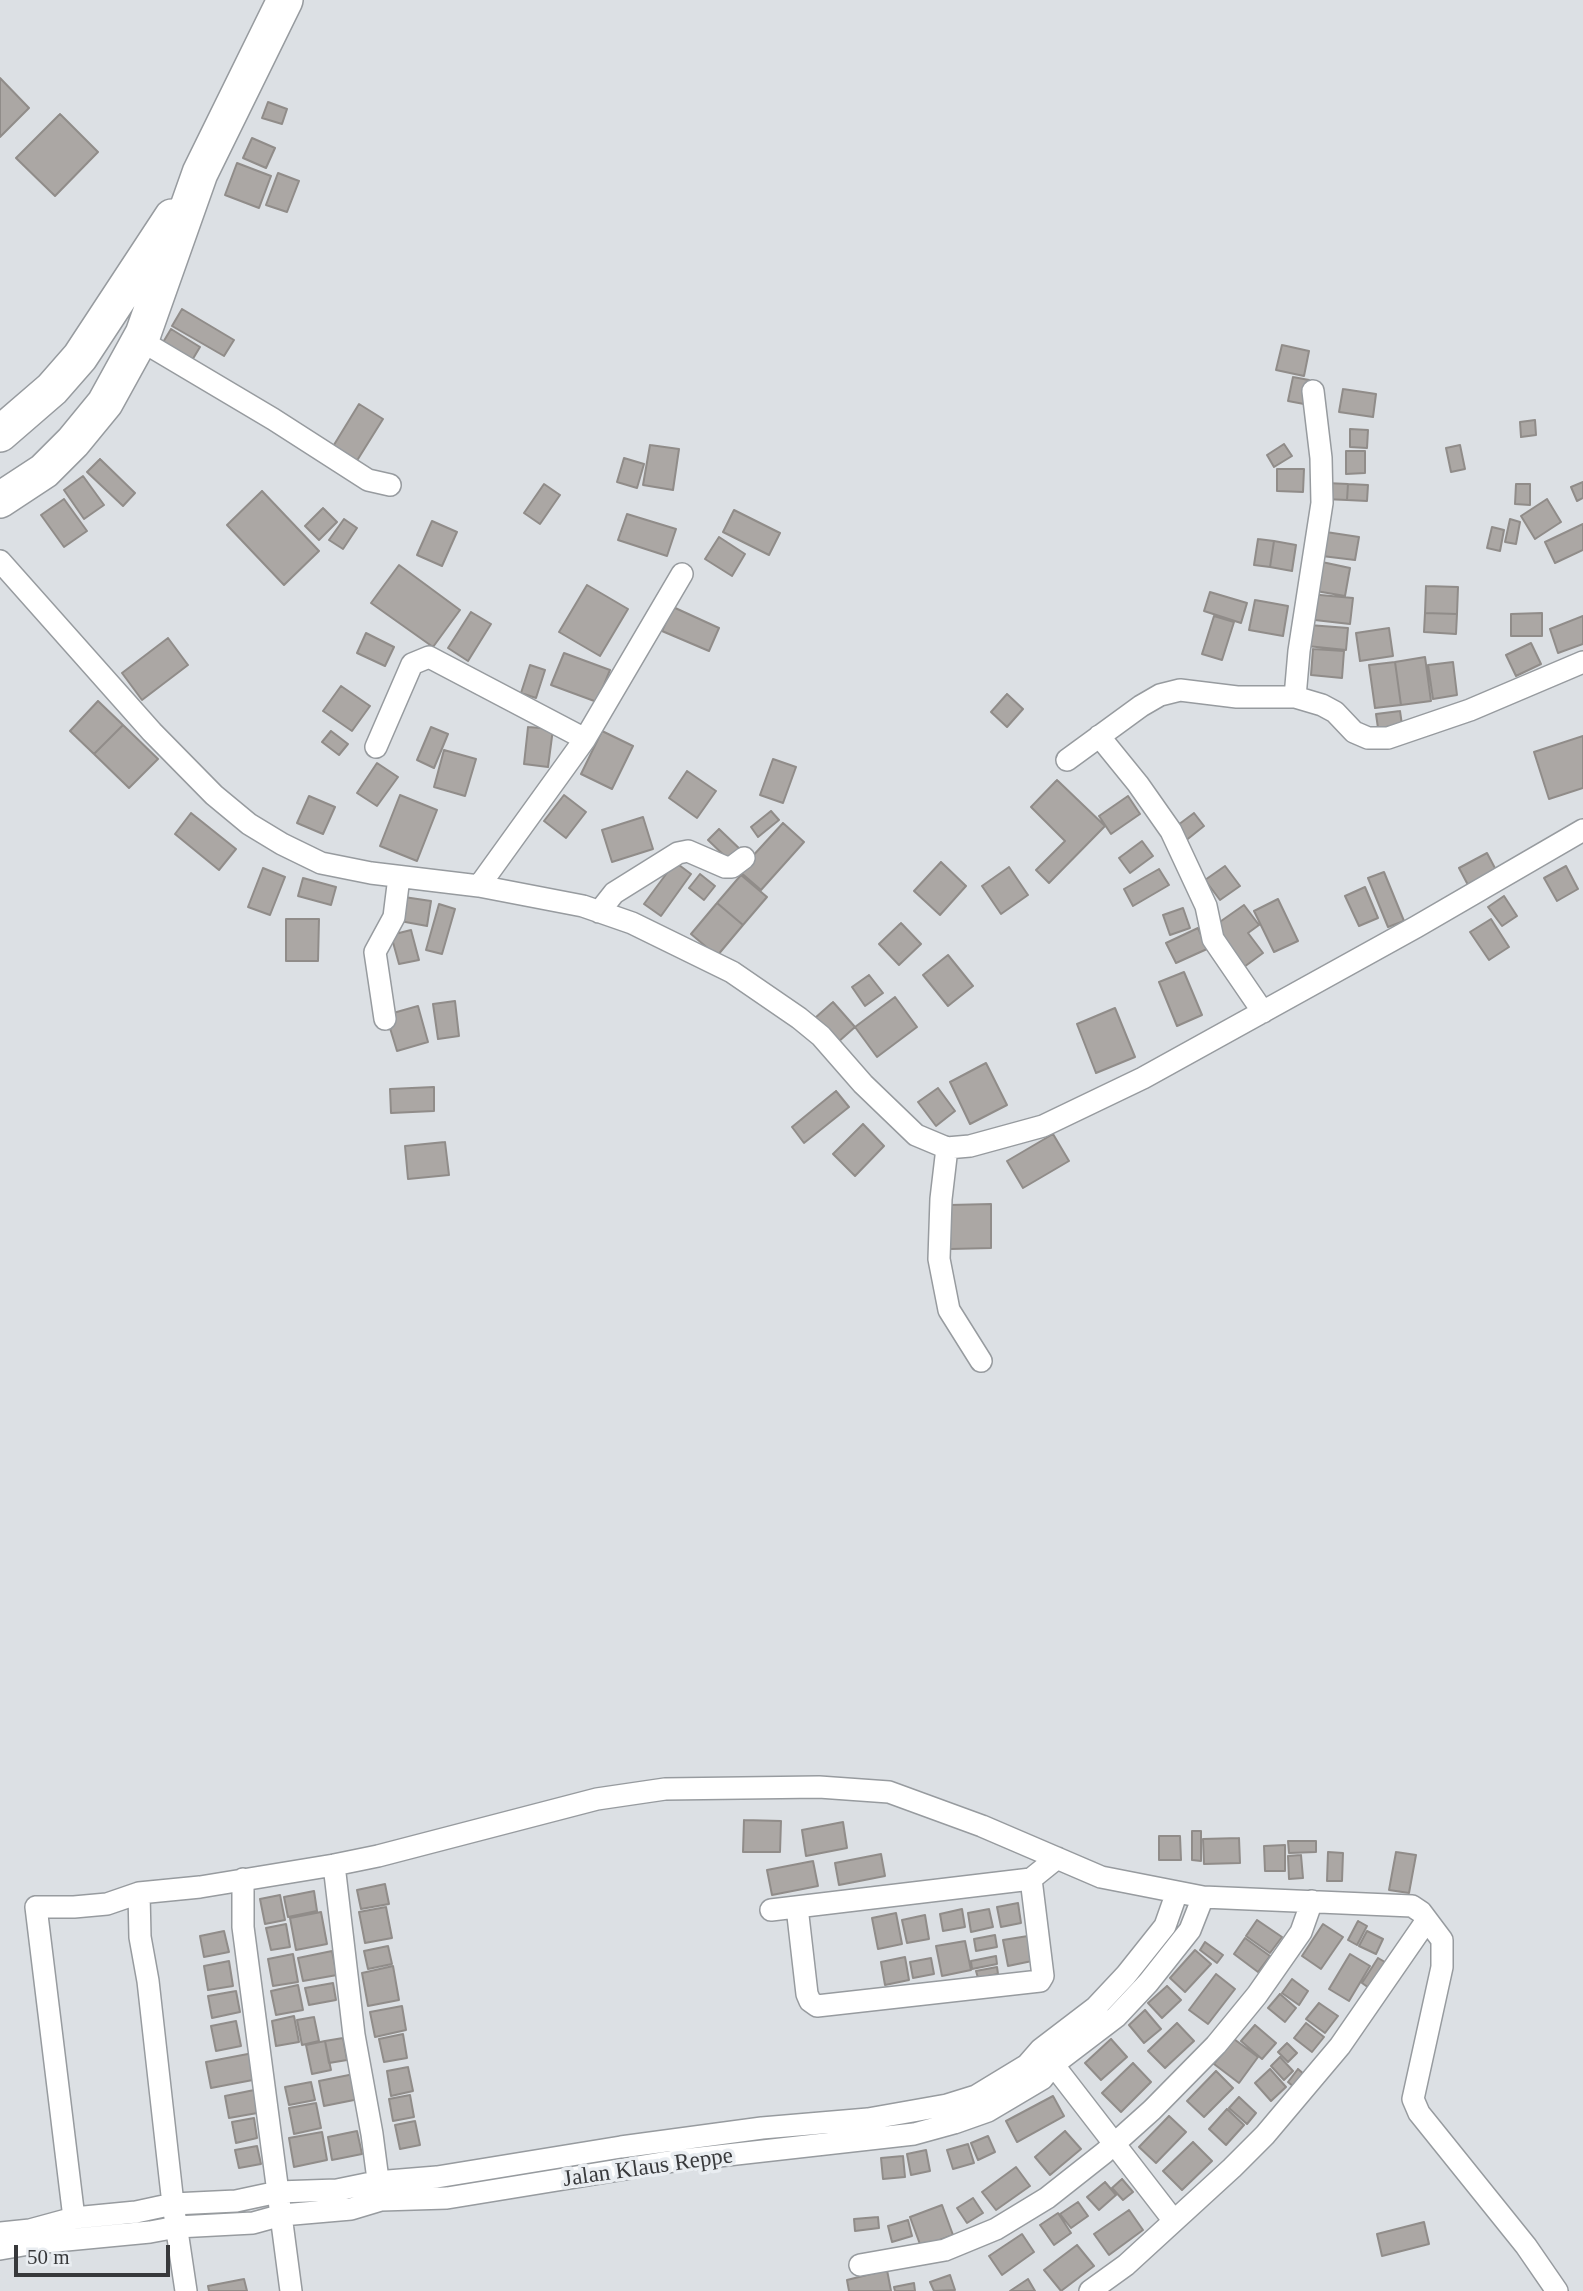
<!DOCTYPE html>
<style>
body{margin:0}
#map{position:relative;width:1583px;height:2291px;overflow:hidden;background:#dce0e4;font-family:"Times New Roman",serif}
canvas{display:block}
.scale{position:absolute;left:14px;top:2245px;width:156px;height:32px;box-sizing:border-box;border:4px solid #38393b;border-top:0;padding-left:9px;font-size:21px;line-height:24px;white-space:nowrap;color:#38393b;-webkit-text-stroke:5px #e9edf1;paint-order:stroke}
</style>
<div id="map">
<canvas width="1583" height="2291"></canvas>
<div class="scale">50 m</div>
</div>
<script>
const ctx = document.querySelector('canvas').getContext('2d');
ctx.lineJoin = 'round';
function paint(path, color) {
  ctx.fillStyle = color;
  ctx.fill(path, 'evenodd');
}
function toPath(rows) {
  const path = new Path2D();
  for (const r of rows) {
    path.moveTo(r[0], r[1]);
    for (let i = 2; i < r.length; i += 2) path.lineTo(r[i], r[i + 1]);
  }
  return path;
}
function strokePath(path, color, width, dash) {
  ctx.strokeStyle = color;
  ctx.lineWidth = width;
  ctx.lineCap = dash ? 'butt' : 'round';
  ctx.setLineDash(dash || []);
  ctx.stroke(path);
}
function label(font, color, halo, rows, align = 'center') {
  ctx.font = font + ' "Times New Roman",serif';
  ctx.lineWidth = 7;
  ctx.setLineDash([]);
  ctx.textBaseline = 'middle';
  ctx.strokeStyle = halo;
  ctx.fillStyle = color;
  for (const [text, x, y, turn = 0] of rows) {
    ctx.save();
    ctx.translate(x, y);
    ctx.rotate((+turn || 0) * Math.PI / 180);
    ctx.textAlign = isNaN(turn) ? turn : align;
    if (halo) ctx.strokeText(text, 0, 0);
    ctx.fillText(text, 0, 0);
    ctx.restore();
  }
}
const building = toPath([
 [0,78,29,108,0,137,0,78],
 [268,102,287,109,282,124,262,118,268,102],
 [60,114,98,152,55,196,16,158,60,114],
 [252,138,275,148,266,168,243,158,252,138],
 [237,163,271,176,259,208,225,195,237,163],
 [278,173,299,181,287,212,266,205,278,173],
 [182,309,234,340,224,356,172,326,182,309],
 [171,329,200,347,188,367,159,349,171,329],
 [1282,345,1309,351,1304,376,1276,370,1282,345],
 [1293,377,1309,380,1304,404,1288,401,1293,377],
 [1343,389,1376,394,1373,417,1339,412,1343,389],
 [359,404,383,419,353,467,329,453,359,404],
 [1535,420,1536,435,1521,437,1520,422,1535,420],
 [1350,429,1368,430,1367,448,1350,447,1350,429],
 [1284,444,1292,456,1274,467,1267,455,1284,444],
 [650,445,679,449,673,490,643,485,650,445],
 [1460,445,1465,469,1451,472,1446,448,1460,445],
 [1346,451,1365,451,1365,473,1346,474,1346,451],
 [624,458,644,464,637,488,617,482,624,458],
 [100,459,135,493,123,506,87,472,100,459],
 [1277,469,1304,469,1303,492,1277,491,1277,469],
 [83,476,104,505,84,519,64,490,83,476],
 [1583,482,1583,498,1577,501,1571,487,1583,482],
 [1326,483,1348,484,1347,500,1324,499,1326,483],
 [544,484,560,495,540,524,524,513,544,484],
 [1348,484,1368,485,1367,501,1347,500,1348,484],
 [1516,484,1530,484,1530,505,1515,504,1516,484],
 [262,491,319,551,284,585,227,525,262,491],
 [64,499,87,531,64,547,41,515,64,499],
 [1547,499,1561,522,1535,539,1521,516,1547,499],
 [323,508,337,522,319,540,305,526,323,508],
 [734,510,780,533,769,555,723,532,734,510],
 [627,514,676,529,667,556,618,540,627,514],
 [344,519,357,528,343,549,329,540,344,519],
 [1510,519,1520,522,1516,544,1505,542,1510,519],
 [432,521,457,532,442,566,417,555,432,521],
 [1583,524,1583,550,1555,563,1545,542,1583,524],
 [1492,527,1504,530,1500,551,1487,548,1492,527],
 [1326,532,1359,537,1355,560,1322,556,1326,532],
 [719,537,745,554,732,576,705,559,719,537],
 [1258,539,1274,541,1270,567,1254,565,1258,539],
 [1274,541,1296,545,1292,571,1270,567,1274,541],
 [1322,562,1350,568,1345,596,1316,591,1322,562],
 [399,565,460,610,433,647,371,603,399,565],
 [587,585,628,609,600,656,559,632,587,585],
 [1426,586,1458,587,1457,614,1425,613,1426,586],
 [1210,592,1247,603,1241,623,1204,611,1210,592],
 [1309,594,1353,598,1350,624,1306,619,1309,594],
 [1255,600,1288,606,1283,636,1249,630,1255,600],
 [673,607,719,628,709,651,662,631,673,607],
 [471,612,491,624,468,661,448,648,471,612],
 [1425,613,1457,614,1456,634,1424,632,1425,613],
 [1542,613,1542,636,1511,636,1511,614,1542,613],
 [1214,616,1234,622,1222,660,1202,654,1214,616],
 [1583,616,1583,644,1558,653,1550,629,1583,616],
 [1309,625,1348,628,1346,650,1307,646,1309,625],
 [1389,628,1393,656,1360,661,1356,633,1389,628],
 [366,633,394,647,385,666,357,653,366,633],
 [168,638,188,665,142,700,122,673,168,638],
 [1531,643,1541,664,1516,676,1506,655,1531,643],
 [1313,649,1344,651,1342,678,1311,675,1313,649],
 [564,653,610,670,597,702,551,685,564,653],
 [1425,657,1431,701,1401,705,1395,662,1425,657],
 [1395,662,1401,705,1375,708,1369,665,1395,662],
 [1453,662,1457,695,1433,699,1428,665,1453,662],
 [530,665,545,670,536,698,521,693,530,665],
 [341,686,370,706,352,731,323,711,341,686],
 [1007,694,1023,709,1007,727,991,712,1007,694],
 [98,701,123,725,94,754,70,731,98,701],
 [1400,711,1402,725,1378,728,1376,714,1400,711],
 [123,725,158,759,129,788,94,754,123,725],
 [431,727,448,734,434,768,417,760,431,727],
 [528,727,553,729,548,767,524,764,528,727],
 [331,731,348,744,339,755,322,742,331,731],
 [602,731,633,746,612,789,581,774,602,731],
 [1583,736,1583,788,1549,799,1534,752,1583,736],
 [444,750,476,759,465,796,434,787,444,750],
 [773,759,796,767,783,803,760,795,773,759],
 [377,763,398,777,377,806,357,793,377,763],
 [687,771,716,791,697,818,669,798,687,771],
 [1057,780,1105,826,1049,883,1036,870,1065,841,1031,807,1057,780],
 [400,795,437,810,417,861,380,846,400,795],
 [564,795,586,812,566,838,544,821,564,795],
 [309,796,335,807,323,834,297,823,309,796],
 [1128,796,1140,814,1111,834,1099,816,1128,796],
 [771,811,779,820,758,837,751,827,771,811],
 [191,813,236,849,219,870,175,834,191,813],
 [1194,813,1204,826,1184,842,1174,828,1194,813],
 [643,817,653,849,612,862,602,830,643,817],
 [783,823,804,842,761,890,739,871,783,823],
 [719,829,743,852,732,863,708,840,719,829],
 [1142,841,1153,856,1130,873,1119,858,1142,841],
 [1487,853,1496,870,1468,885,1459,868,1487,853],
 [675,862,691,874,661,916,644,904,675,862],
 [941,862,966,886,940,915,914,891,941,862],
 [1225,866,1240,886,1220,900,1205,880,1225,866],
 [1566,866,1578,889,1557,901,1544,878,1566,866],
 [1009,867,1028,895,1001,914,982,886,1009,867],
 [263,868,285,877,270,915,248,907,263,868],
 [1159,869,1169,885,1133,906,1124,889,1159,869],
 [1384,872,1404,921,1388,927,1368,878,1384,872],
 [700,874,715,886,704,900,689,888,700,874],
 [741,875,767,897,743,925,717,903,741,875],
 [303,878,336,887,331,905,298,896,303,878],
 [1365,887,1378,918,1359,926,1345,896,1365,887],
 [1504,896,1517,916,1502,926,1488,907,1504,896],
 [404,897,431,901,427,926,400,921,404,897],
 [1278,899,1298,941,1274,952,1254,911,1278,899],
 [717,903,743,925,717,956,691,934,717,903],
 [439,904,455,909,442,954,426,950,439,904],
 [1244,905,1259,925,1248,933,1263,953,1244,967,1214,926,1244,905],
 [1183,908,1190,928,1170,935,1163,915,1183,908],
 [286,919,319,919,318,961,286,961,286,919],
 [1491,919,1509,947,1489,960,1470,932,1491,919],
 [901,923,921,944,899,965,879,944,901,923],
 [1198,928,1207,949,1176,963,1166,943,1198,928],
 [411,930,419,960,399,964,391,935,411,930],
 [948,955,973,986,948,1006,923,975,948,955],
 [1184,972,1202,1015,1177,1026,1159,982,1184,972],
 [869,975,883,993,865,1006,852,987,869,975],
 [895,997,917,1027,877,1057,855,1027,895,997],
 [455,1001,459,1036,438,1039,433,1004,455,1001],
 [833,1002,855,1027,837,1043,815,1018,833,1002],
 [418,1006,428,1042,397,1051,386,1015,418,1006],
 [1115,1008,1135,1057,1096,1073,1077,1024,1115,1008],
 [986,1063,1007,1105,970,1124,950,1082,986,1063],
 [434,1087,434,1111,391,1113,390,1089,434,1087],
 [938,1088,955,1111,936,1126,918,1102,938,1088],
 [836,1091,849,1107,804,1143,792,1127,836,1091],
 [863,1124,884,1146,855,1176,833,1154,863,1124],
 [1053,1134,1069,1161,1023,1188,1007,1161,1053,1134],
 [445,1142,449,1175,408,1179,405,1146,445,1142],
 [991,1204,991,1248,950,1249,950,1205,991,1204],
 [744,1820,781,1821,780,1852,743,1852,744,1820],
 [843,1822,847,1848,806,1856,802,1830,843,1822],
 [1192,1831,1201,1831,1201,1861,1192,1860,1192,1831],
 [1159,1836,1180,1836,1181,1860,1159,1860,1159,1836],
 [1239,1838,1240,1863,1204,1864,1203,1839,1239,1838],
 [1288,1841,1316,1841,1316,1852,1289,1853,1288,1841],
 [1285,1845,1285,1871,1265,1871,1264,1846,1285,1845],
 [1328,1852,1343,1853,1342,1881,1327,1881,1328,1852],
 [1396,1852,1416,1855,1409,1893,1389,1890,1396,1852],
 [881,1854,885,1876,839,1885,835,1863,881,1854],
 [1301,1855,1303,1878,1289,1879,1288,1856,1301,1855],
 [813,1861,818,1886,772,1895,767,1870,813,1861],
 [385,1884,389,1904,361,1909,357,1890,385,1884],
 [314,1891,317,1911,288,1917,284,1897,314,1891],
 [280,1895,285,1920,265,1924,260,1899,280,1895],
 [1018,1903,1021,1923,1001,1927,997,1907,1018,1903],
 [386,1907,392,1938,365,1943,359,1912,386,1907],
 [962,1909,965,1927,943,1931,940,1914,962,1909],
 [989,1909,993,1927,971,1932,968,1913,989,1909],
 [321,1912,327,1944,296,1950,290,1918,321,1912],
 [896,1913,902,1944,878,1949,872,1918,896,1913],
 [925,1915,929,1939,907,1943,902,1920,925,1915],
 [1257,1920,1282,1937,1270,1953,1246,1936,1257,1920],
 [1358,1921,1367,1926,1357,1945,1348,1940,1358,1921],
 [286,1924,290,1947,271,1950,266,1928,286,1924],
 [1323,1924,1343,1937,1321,1969,1302,1956,1323,1924],
 [224,1931,229,1952,204,1957,200,1936,224,1931],
 [1367,1931,1383,1939,1376,1954,1359,1946,1367,1931],
 [995,1935,997,1947,976,1951,974,1939,995,1935],
 [1028,1936,1032,1961,1008,1966,1003,1940,1028,1936],
 [1245,1938,1270,1956,1258,1972,1234,1954,1245,1938],
 [965,1941,971,1970,942,1976,936,1946,965,1941],
 [1205,1942,1223,1955,1217,1963,1200,1950,1205,1942],
 [388,1946,392,1964,368,1969,364,1951,388,1946],
 [1195,1950,1211,1964,1185,1992,1170,1978,1195,1950],
 [332,1951,337,1975,303,1981,298,1958,332,1951],
 [293,1954,298,1982,273,1986,268,1959,293,1954],
 [1350,1954,1370,1966,1349,2001,1329,1989,1350,1954],
 [996,1956,997,1964,972,1969,971,1961,996,1956],
 [905,1957,909,1980,885,1985,881,1962,905,1957],
 [931,1958,934,1974,913,1978,910,1962,931,1958],
 [1378,1958,1385,1962,1369,1988,1362,1983,1378,1958],
 [229,1961,233,1986,208,1990,204,1966,229,1961],
 [393,1966,399,2000,368,2006,362,1973,393,1966],
 [997,1967,998,1974,978,1978,976,1971,997,1967],
 [1216,1974,1235,1989,1208,2024,1189,2010,1216,1974],
 [1292,1979,1308,1991,1299,2005,1282,1993,1292,1979],
 [333,1983,336,2000,309,2005,305,1988,333,1983],
 [298,1985,303,2010,276,2015,271,1991,298,1985],
 [1167,1986,1181,2000,1162,2018,1148,2003,1167,1986],
 [236,1991,240,2012,212,2018,208,1996,236,1991],
 [1280,1994,1296,2008,1285,2022,1268,2008,1280,1994],
 [1319,2003,1338,2016,1325,2033,1306,2019,1319,2003],
 [402,2006,406,2030,375,2037,370,2012,402,2006],
 [1145,2010,1161,2029,1144,2043,1129,2025,1145,2010],
 [294,2016,299,2042,276,2046,272,2021,294,2016],
 [314,2017,319,2041,302,2045,297,2020,314,2017],
 [236,2021,241,2046,216,2051,211,2026,236,2021],
 [1177,2023,1194,2041,1165,2068,1148,2051,1177,2023],
 [1306,2023,1324,2037,1312,2052,1294,2038,1306,2023],
 [1255,2025,1276,2043,1262,2059,1241,2041,1255,2025],
 [403,2034,407,2058,384,2062,379,2039,403,2034],
 [343,2038,347,2060,329,2063,325,2041,343,2038],
 [1111,2039,1127,2057,1101,2080,1085,2063,1111,2039],
 [1234,2039,1258,2057,1239,2083,1214,2064,1234,2039],
 [325,2041,331,2070,312,2074,306,2045,325,2041],
 [1287,2043,1297,2053,1288,2062,1278,2052,1287,2043],
 [253,2053,258,2079,211,2088,206,2062,253,2053],
 [1280,2057,1293,2071,1284,2080,1271,2066,1280,2057],
 [1133,2063,1151,2082,1121,2112,1102,2093,1133,2063],
 [408,2067,413,2091,391,2096,387,2071,408,2067],
 [1270,2069,1286,2087,1271,2101,1255,2083,1270,2069],
 [1298,2069,1305,2075,1295,2088,1288,2082,1298,2069],
 [1216,2071,1233,2088,1204,2117,1187,2101,1216,2071],
 [354,2074,359,2099,324,2106,319,2081,354,2074],
 [311,2082,315,2100,289,2105,285,2087,311,2082],
 [259,2089,263,2112,229,2118,225,2096,259,2089],
 [410,2095,414,2117,393,2121,389,2099,410,2095],
 [1053,2096,1064,2116,1017,2142,1006,2121,1053,2096],
 [1239,2097,1256,2113,1247,2124,1229,2108,1239,2097],
 [316,2103,321,2128,294,2134,289,2108,316,2103],
 [1227,2109,1244,2125,1226,2145,1209,2129,1227,2109],
 [1169,2116,1186,2132,1156,2163,1139,2147,1169,2116],
 [254,2118,257,2138,236,2143,232,2122,254,2118],
 [415,2121,420,2145,400,2149,395,2125,415,2121],
 [357,2131,362,2154,332,2160,328,2137,357,2131],
 [1065,2131,1081,2149,1050,2175,1035,2157,1065,2131],
 [322,2132,327,2160,294,2167,289,2138,322,2132],
 [988,2136,995,2152,978,2160,971,2143,988,2136],
 [1193,2142,1212,2161,1182,2190,1163,2171,1193,2142],
 [968,2144,974,2163,953,2169,947,2150,968,2144],
 [257,2146,261,2164,239,2168,235,2150,257,2146],
 [926,2150,930,2171,911,2175,907,2154,926,2150],
 [903,2156,905,2177,883,2179,881,2158,903,2156],
 [1016,2167,1030,2186,996,2210,982,2192,1016,2167],
 [1122,2179,1133,2192,1123,2200,1112,2188,1122,2179],
 [1105,2182,1116,2195,1099,2210,1087,2197,1105,2182],
 [973,2198,983,2213,967,2223,957,2208,973,2198],
 [1078,2202,1088,2216,1071,2228,1060,2214,1078,2202],
 [942,2205,953,2235,921,2247,910,2217,942,2205],
 [1129,2210,1143,2230,1109,2255,1094,2234,1129,2210],
 [1058,2213,1071,2233,1054,2245,1040,2225,1058,2213],
 [878,2217,879,2228,855,2231,854,2219,878,2217],
 [908,2220,912,2236,892,2242,888,2226,908,2220],
 [1424,2222,1429,2244,1382,2256,1377,2234,1424,2222],
 [1022,2234,1034,2252,1002,2275,989,2256,1022,2234],
 [1077,2245,1094,2266,1061,2291,1044,2270,1077,2245],
 [887,2270,891,2291,849,2291,847,2280,887,2270],
 [950,2275,955,2290,934,2291,930,2282,950,2275],
 [244,2279,247,2291,209,2291,208,2286,244,2279],
 [1028,2279,1035,2291,1010,2291,1028,2279],
 [914,2283,915,2291,895,2291,894,2287,914,2283]
]);
const minor = toPath([
 [140,340,273,419,368,480,390,485],
 [0,561,152,732,214,795,249,824,282,844,321,863,371,873,479,886,583,906,632,923,732,972,799,1018,821,1036,863,1084,916,1135,947,1148,970,1146,1043,1126,1143,1078,1416,927,1583,830],
 [1295,697,1299,651,1322,503,1321,458,1313,391],
 [1099,736,1138,784,1171,831,1206,906,1213,939,1263,1012],
 [376,747,412,664,429,657,585,739],
 [1067,760,1141,706,1160,695,1180,690,1237,697,1295,697,1322,705,1335,712,1354,732,1368,738,1388,738,1470,710,1583,662],
 [479,886,585,739,682,574],
 [599,912,614,893,678,853,688,851,725,867,732,867,744,858],
 [385,1019,375,952,394,917,399,877],
 [947,1148,941,1199,939,1259,949,1310,981,1361],
 [334,1865,354,2035,372,2134,380,2195],
 [243,1879,243,1927,291,2291],
 [139,1893,140,1937,148,1981,173,2204,186,2291],
 [797,1907,807,1994,810,2001,817,2006,1040,1981,1043,1976,1031,1879],
 [771,1910,1031,1879,1057,1858],
 [1427,1920,1442,1940,1442,1967,1413,2099,1419,2113,1526,2246,1557,2291],
 [1045,2054,1174,2221],
 [74,2218,36,1907,74,1907,107,1904,139,1893,200,1887,334,1865,378,1856,597,1799,665,1789,819,1787,889,1792,982,1826,1101,1877,1203,1897,1412,1906,1421,1912,1427,1920,1340,2046,1265,2135,1232,2168,1126,2265,1090,2291],
 [0,2233,30,2230,74,2218,136,2212,173,2204,236,2201,278,2192,337,2190,376,2182,437,2177,621,2147,762,2128,868,2119,947,2105,976,2096,1027,2065,1041,2049,1096,2007,1126,1975,1165,1926,1177,1892],
 [0,2249,35,2243,150,2232,177,2227,253,2223,282,2215,351,2209,381,2200,447,2198,674,2161,914,2134,954,2123,988,2111,1042,2079,1053,2065,1116,2017,1148,1983,1190,1930,1203,1897],
 [860,2265,945,2250,996,2229,1047,2198,1104,2153,1152,2110,1216,2045,1257,1995,1301,1932,1312,1901]
]);
const trunk = toPath([
 [0,434,52,389,80,357,172,217],
 [0,500,44,471,73,442,105,403,143,334,200,173,285,0]
]);
const streetNames = [
 ["Jalan Klaus Reppe",648,2168,-8]
];
paint(building, '#aba7a4');
strokePath(building, '#908c89', 2);
strokePath(minor, '#979b9f', 24);
strokePath(trunk, '#979b9f', 38);
strokePath(minor, '#fff', 21);
strokePath(trunk, '#fff', 35);
label('23px', '#38393b', '#e9edf1', streetNames);
</script>
